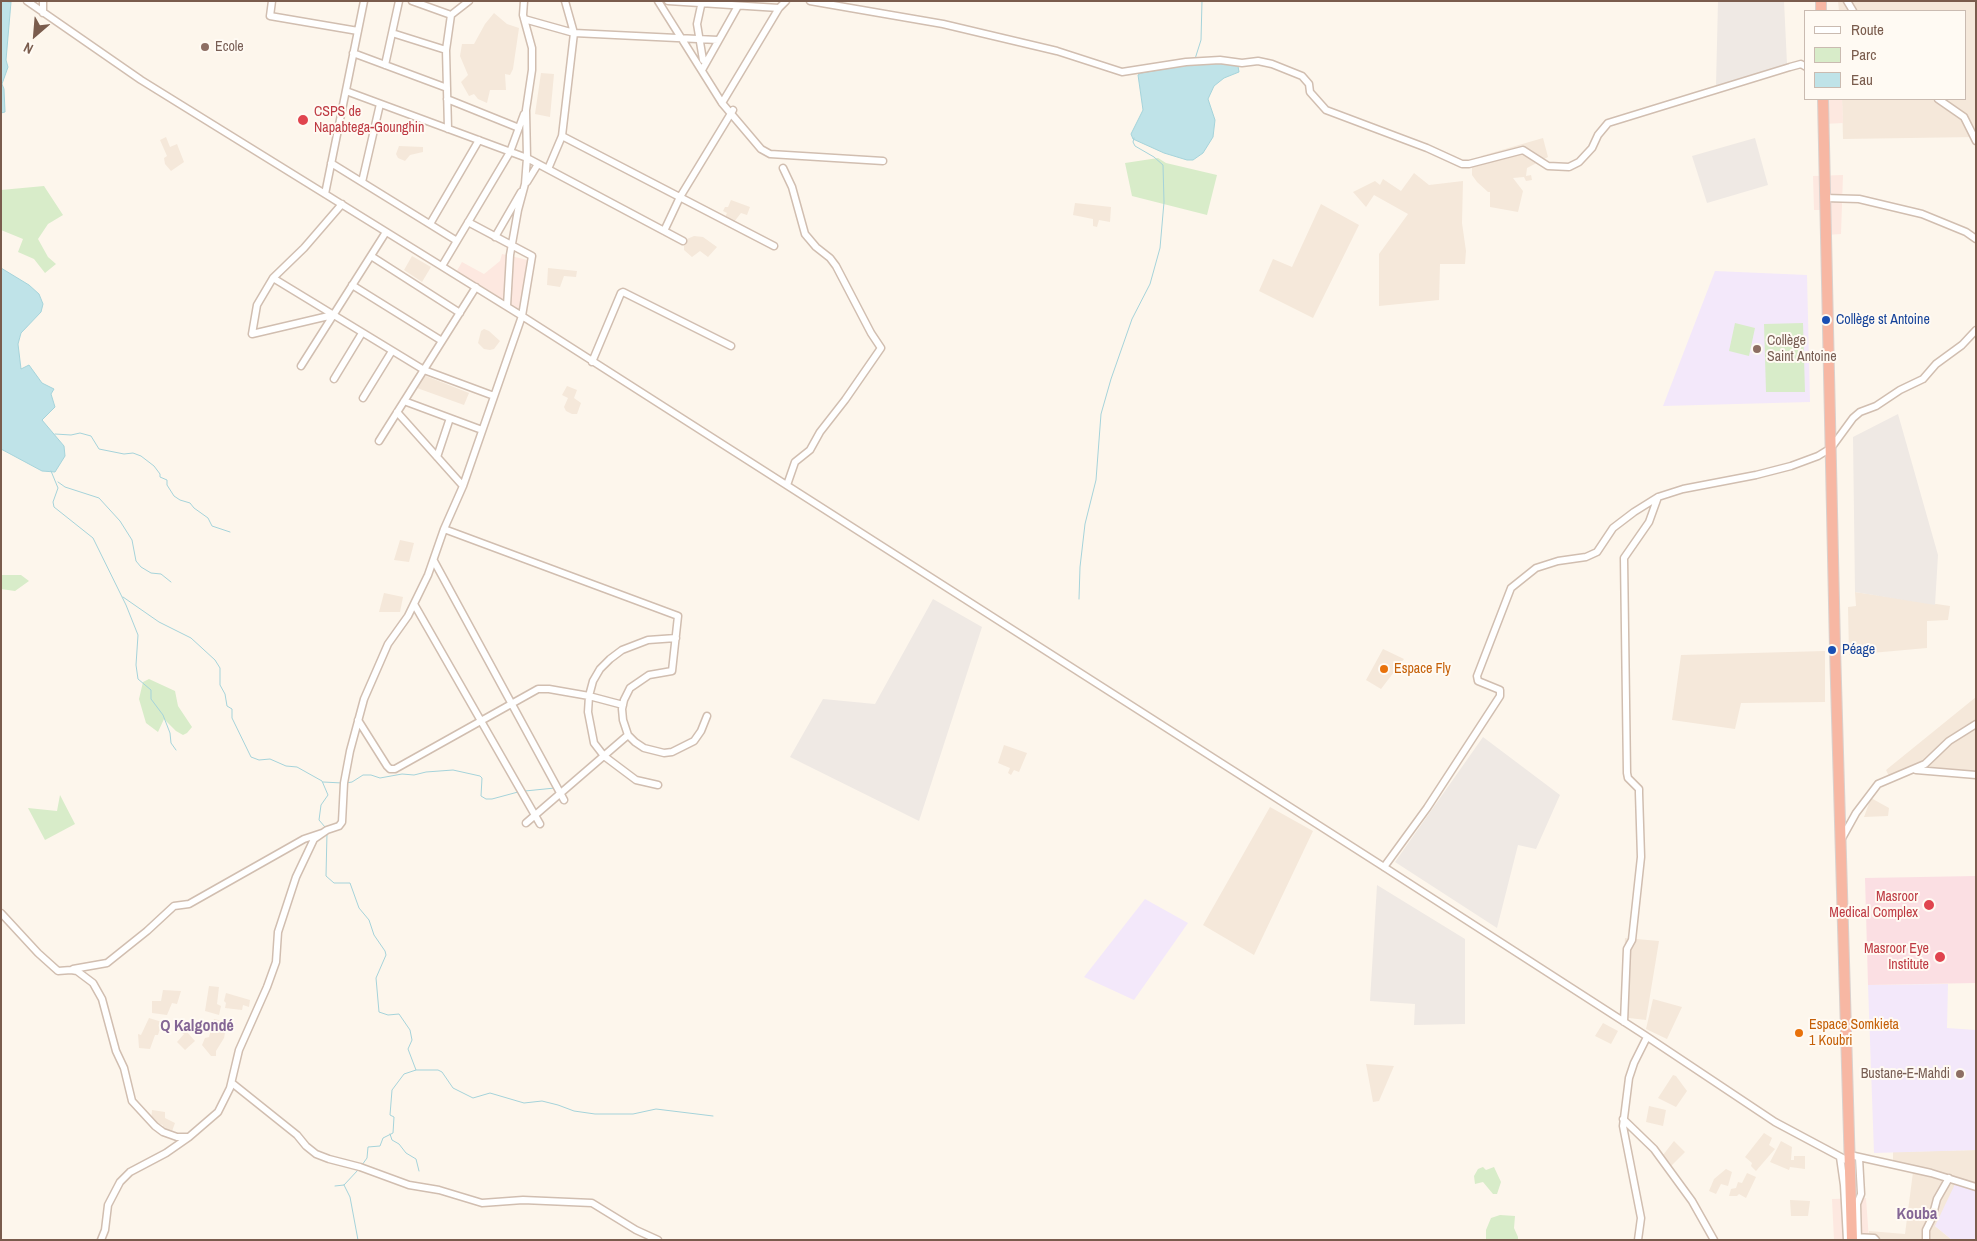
<!DOCTYPE html>
<meta charset="utf-8">
<style>
body{margin:0}
#map{position:relative;width:1977px;height:1241px;overflow:hidden;background:#fdf6ec;font-family:"Archivo Narrow",sans-serif}
canvas{display:block}
.frame{position:absolute;inset:0;border:2px solid #7a5c4d;pointer-events:none}
.legend{position:absolute;left:1804px;top:10px;width:162px;height:90px;box-sizing:border-box;background:#fffaf3;border:1px solid #cabbb1;margin:0;padding:6px 9px;list-style:none;font-size:15px;color:#7a5c4d}
.legend li{display:flex;align-items:center;gap:10px;height:25px}
.legend b{width:25px;border:1px solid #cabbb1}
.north{position:absolute;left:10px;top:10px;width:50px;height:50px;-webkit-text-stroke:4px #fffaf3;paint-order:stroke;rotate:207deg;font-size:14px;font-weight:700;line-height:20px;text-align:center;color:#7a5c4d}
.north::after{content:'';display:block;margin:auto;width:18px;height:22px;background:#7a5c4d;clip-path:polygon(50% 0,100% 100%,50% 72%,0 100%)}
</style>
<div id="map">
<canvas width="1977" height="1241"></canvas>
<div class="frame"></div>
<ul class="legend">
<li><b style="height:6px;background:#fff"></b>Route</li>
<li><b style="height:14px;background:#d8ecc9"></b>Parc</li>
<li><b style="height:14px;background:#bfe3e8"></b>Eau</li>
</ul>
<div class="north">N</div>
</div>
<script>
const ctx = document.querySelector('canvas').getContext('2d');
ctx.lineJoin = 'round';
function paint(path, color) {
  ctx.fillStyle = color;
  ctx.fill(path, 'evenodd');
}
function toPath(rows) {
  const path = new Path2D();
  for (const r of rows) {
    path.moveTo(r[0], r[1]);
    for (let i = 2; i < r.length; i += 2) path.lineTo(r[i], r[i + 1]);
  }
  return path;
}
function strokePath(path, color, width, dash) {
  ctx.strokeStyle = color;
  ctx.lineWidth = width;
  ctx.lineCap = dash ? 'butt' : 'round';
  ctx.setLineDash(dash || []);
  ctx.stroke(path);
}
function label(font, color, halo, rows, align = 'center') {
  ctx.font = font + ' "Archivo Narrow",sans-serif';
  ctx.lineWidth = 4;
  ctx.setLineDash([]);
  ctx.textBaseline = 'middle';
  ctx.strokeStyle = halo;
  ctx.fillStyle = color;
  for (const [text, x, y, turn = 0] of rows) {
    ctx.save();
    ctx.translate(x, y);
    ctx.rotate((+turn || 0) * Math.PI / 180);
    ctx.textAlign = isNaN(turn) ? turn : align;
    if (halo) ctx.strokeText(text, 0, 0);
    ctx.fillText(text, 0, 0);
    ctx.restore();
  }
}
const residential = toPath([
 [1838,1,1976,1,1976,137,1843,139,1842,99,1966,99,1966,11,1839,11],
 [494,13,507,24,519,28,513,69,510,75,505,74,506,90,490,90,487,103,478,99,474,94,469,96,461,82,468,75,460,56,462,44,474,44,485,24],
 [541,73,554,74,550,117,535,114],
 [166,137,170,147,177,144,184,162,171,171,165,164,164,158,167,156,160,140],
 [1543,138,1548,157,1527,168,1526,176,1531,175,1532,180,1526,181,1524,177,1513,178,1523,191,1518,212,1490,207,1490,192,1488,192,1477,182,1472,175,1472,164,1483,162,1481,156],
 [399,146,423,147,423,152,410,155,405,161,398,158,396,154],
 [1414,173,1429,185,1463,181,1462,223,1466,251,1465,264,1440,264,1439,300,1379,306,1379,254,1408,214,1374,195,1366,207,1353,192,1375,181,1380,185,1383,179,1401,191],
 [731,200,750,207,747,215,741,213,734,222,725,217,727,213,723,211,725,207,728,207],
 [1075,203,1111,207,1110,222,1099,220,1097,227,1093,226,1093,219,1073,215],
 [1321,204,1359,225,1313,318,1259,291,1273,259,1292,267],
 [694,236,703,237,717,247,708,257,700,251,692,257,684,250,684,244,687,239],
 [412,256,431,267,422,282,404,270],
 [548,268,577,271,576,277,564,276,560,287,547,285],
 [484,329,489,331,500,341,494,349,490,350,484,349,478,343,481,331],
 [426,376,469,393,464,405,417,388,423,377],
 [567,386,577,390,574,398,581,403,577,414,572,414,566,411,564,407,568,398,562,395],
 [400,540,414,543,409,562,394,560],
 [1855,592,1950,606,1948,620,1927,621,1927,648,1849,655,1848,607,1856,606],
 [384,593,403,597,400,612,379,612],
 [1383,649,1404,659,1381,689,1366,680],
 [1825,651,1825,702,1741,703,1735,729,1672,720,1681,655],
 [1976,697,1976,777,1915,772,1891,780,1886,770],
 [1004,745,1027,753,1019,772,1014,770,1011,775,1008,773,1010,768,998,763],
 [1871,798,1889,808,1888,816,1864,817],
 [1270,807,1313,831,1254,955,1203,925],
 [1625,938,1659,941,1646,1020,1629,1018,1622,1012],
 [209,986,219,987,217,1004,221,1006,219,1015,205,1011],
 [163,990,181,991,177,1004,172,1003,167,1015,152,1013,152,1001,161,1001],
 [226,993,250,1000,249,1007,243,1005,242,1010,225,1008,226,1003,224,1001],
 [1653,999,1682,1007,1667,1039,1646,1029],
 [149,1018,162,1022,158,1035,155,1035,150,1049,139,1048,138,1034,141,1035],
 [177,1019,189,1027,187,1032,195,1041,185,1050,177,1042,184,1034,173,1028],
 [214,1019,227,1022,224,1038,216,1051,216,1056,211,1056,202,1045,205,1038,209,1037],
 [1603,1023,1618,1031,1611,1044,1595,1036],
 [1366,1064,1394,1066,1379,1101,1373,1102],
 [1673,1075,1676,1076,1687,1091,1676,1107,1658,1098],
 [1649,1106,1666,1110,1663,1126,1646,1122],
 [152,1110,165,1112,165,1118,175,1123,171,1134,161,1130,163,1125,151,1122],
 [1764,1133,1772,1138,1769,1145,1775,1149,1756,1171,1751,1166,1752,1163,1745,1157],
 [1674,1141,1685,1152,1671,1166,1664,1160,1663,1155],
 [1781,1141,1792,1147,1791,1160,1794,1160,1794,1156,1805,1156,1805,1169,1790,1167,1789,1170,1770,1162],
 [1976,1150,1976,1189,1935,1226,1952,1240,1869,1240,1869,1231,1905,1234,1913,1172,1893,1167,1893,1152],
 [1726,1169,1732,1172,1728,1186,1721,1184,1716,1194,1709,1191,1714,1179],
 [1747,1173,1756,1177,1746,1198,1739,1194,1737,1196,1729,1196,1731,1189,1736,1188,1738,1182,1742,1183],
 [1790,1200,1810,1201,1808,1216,1791,1216]
]);
const commercial = toPath([
 [1823,99,1842,99,1843,123,1824,124],
 [1843,175,1841,234,1826,235,1826,210,1814,210,1813,176],
 [502,254,532,261,522,316,455,274,462,262,484,274,500,261],
 [1866,1198,1869,1240,1834,1240,1832,1199]
]);
const industrial = toPath([
 [1718,1,1784,1,1787,64,1716,86],
 [1755,138,1768,185,1707,203,1692,156],
 [1898,414,1938,555,1935,605,1855,592,1853,437],
 [933,599,982,627,919,821,790,757,823,699,875,704],
 [1483,737,1560,795,1536,849,1518,845,1497,928,1395,862],
 [1377,885,1465,939,1465,1024,1414,1025,1415,1004,1370,1001]
]);
const education = toPath([
 [1715,271,1807,275,1810,402,1663,406],
 [1145,899,1188,923,1134,1000,1084,977],
 [1948,984,1947,1028,1976,1030,1976,1150,1874,1153,1868,985],
 [1956,1182,1976,1189,1976,1240,1952,1240,1935,1226]
]);
const medical = toPath([
 [1976,876,1976,983,1868,985,1865,878]
]);
const green = toPath([
 [1158,158,1166,163,1217,175,1207,215,1132,196,1125,163],
 [44,186,63,215,48,224,38,239,48,257,56,264,45,273,34,259,18,252,23,239,1,230,1,190],
 [1735,323,1755,328,1749,356,1729,351],
 [1803,323,1805,392,1766,392,1764,324],
 [1,575,21,575,29,581,15,591,1,589],
 [149,679,175,691,178,706,192,727,187,733,183,735,176,731,164,719,158,732,146,723,139,699,143,682],
 [60,795,75,824,45,840,28,808,57,811],
 [1483,1167,1486,1170,1494,1167,1501,1182,1497,1194,1493,1194,1483,1182,1475,1184,1474,1176,1478,1169],
 [1500,1215,1515,1216,1514,1228,1518,1237,1518,1240,1486,1240,1486,1230,1491,1218]
]);
const water = toPath([
 [1,1,11,2,6,60,8,67,2,84,4,89,5,112,1,113,1,1],
 [1218,63,1238,66,1239,72,1224,78,1214,86,1208,99,1215,120,1213,137,1203,153,1193,160,1187,160,1164,153,1133,139,1131,134,1143,110,1138,75,1141,73,1187,65,1218,63],
 [1,268,29,285,39,294,43,304,41,312,21,333,18,344,21,369,29,365,42,383,54,389,51,394,55,407,42,420,64,446,65,456,55,472,42,471,1,449,1,268]
]);
const stream = toPath([
 [1195,59,1201,40,1202,1],
 [55,434,71,435,80,433,91,436,99,449,124,454,133,453,141,456,154,466,160,474,160,477,167,480,167,485,174,496,180,500,190,503,194,508,208,518,212,526,230,532],
 [51,471,58,488,53,502,54,507,93,538,126,605,138,635,136,665,138,679,151,690,151,699,163,715,170,733,171,743,176,750],
 [58,482,65,487,99,498,120,521,132,540,136,561,141,567,151,573,161,574,171,582],
 [123,597,159,622,191,638,215,660,220,668,220,685,225,694,227,706,232,709,232,718,251,757,259,760,270,759,286,766,297,767,322,781,328,795,321,805,319,820,325,827],
 [1079,599,1080,567,1085,524,1096,480,1101,414,1111,379,1132,319,1150,284,1160,248,1164,202,1163,165,1154,157,1135,146,1133,142,1134,138],
 [323,782,342,783],
 [346,783,352,782,363,775,371,775,380,778,402,774,414,775,426,772,453,770,480,776,482,778,481,796,486,799,492,799,518,792],
 [525,791,555,788],
 [327,833,326,876,334,883,350,883,359,908,369,920,374,935,385,951,386,955,376,978,379,1012,388,1015,399,1014,410,1030,412,1040,408,1049,416,1070,404,1074,392,1090,390,1115,394,1117,393,1133,383,1138,380,1146,368,1147,367,1158,362,1165],
 [416,1070,438,1070,442,1072,453,1088,473,1098,490,1093,524,1103,542,1101,558,1105,574,1111,595,1114,633,1114,656,1109,713,1116],
 [390,1134,392,1140,399,1144,406,1153,416,1159,419,1171],
 [344,1185,350,1197,358,1240],
 [335,1186,344,1185,358,1170]
]);
const minor = toPath([
 [27,1,141,80,522,316,705,433,1384,867,1643,1034,1775,1122,1850,1162],
 [272,1,270,16,358,31],
 [412,1,451,15],
 [658,1,722,103,761,149,770,154,883,161],
 [668,1,779,8],
 [702,1,697,24,703,60],
 [810,1,943,24,1057,51,1122,72,1186,62,1220,60,1242,63,1258,61,1272,64,1302,76,1309,84,1310,92,1326,110,1427,148,1462,164,1469,164,1523,150,1548,166,1569,167,1579,162,1592,148,1598,135,1608,123,1790,67,1801,64,1806,67],
 [1847,1,1853,11],
 [43,13,43,1],
 [524,19,574,33,718,40],
 [392,33,446,50],
 [353,53,447,88],
 [385,65,399,1],
 [702,70,738,6],
 [346,91,527,158,683,241],
 [447,99,519,128],
 [1938,99,1964,117,1976,141],
 [722,103,779,8,786,1],
 [448,129,446,50,451,15,469,1],
 [562,136,774,246],
 [331,163,457,241],
 [783,168,792,187,805,234,816,247,830,258,836,266,871,333,881,348,845,400,820,432,810,450,795,462,787,485],
 [548,169,562,136,574,33,565,1],
 [362,182,380,104],
 [527,182,538,164],
 [325,194,364,1],
 [1825,198,1859,199,1922,214,1966,232,1976,239],
 [430,224,479,140],
 [664,231,680,197,733,110],
 [495,237,521,192],
 [371,256,460,313],
 [442,266,510,152,524,114],
 [273,278,424,370,494,396],
 [352,285,442,341],
 [507,306,510,255,518,210,525,184,527,158,526,110,532,70,532,48,523,15,524,1],
 [333,315,252,334,257,305,273,278,304,248,342,204],
 [592,362,621,293,623,292,731,346],
 [301,366,386,232],
 [334,379,362,333],
 [363,398,392,351],
 [404,401,482,430],
 [397,412,463,486],
 [379,441,476,287],
 [437,457,450,418],
 [444,529,678,616,672,671,649,675,630,688,624,700,622,709,623,720,628,735,635,742,644,748,664,753,672,752,694,741,701,731,707,716],
 [434,561,564,800],
 [414,604,540,824],
 [358,720,387,766,390,769,395,769,538,689,549,689,589,696,623,705],
 [1916,770,1976,775],
 [658,785,636,780,604,756,594,743,588,712,589,696,593,681,600,669,610,659,622,650,648,640,676,638],
 [526,823,628,735],
 [1841,840,1856,813,1878,784,1925,764,1949,741,1976,724],
 [1384,867,1427,808,1500,696,1500,690,1478,681,1477,676,1511,588,1536,568,1558,561,1586,557,1597,552,1613,528,1634,512,1658,497,1683,489,1756,475,1791,466,1818,456,1831,448,1853,418,1860,412,1876,406,1900,390,1923,379,1936,364,1962,345,1976,330],
 [1,913,38,953,58,971,71,970,77,971,93,983,102,999,116,1051,124,1068,132,1101,155,1126,163,1132,177,1137,188,1137],
 [73,969,107,963,147,931,174,906,189,904,304,839,322,833],
 [1624,1022,1627,949,1632,940,1641,857,1639,793,1639,789,1628,778,1627,773,1624,558,1649,522,1658,497],
 [232,1083,297,1135,306,1146,316,1154,329,1159,360,1167,409,1185,439,1190,482,1203,523,1200,592,1203,636,1230,658,1240],
 [1623,1119,1654,1149,1692,1201,1714,1240],
 [1850,1155,1931,1173,1976,1187],
 [1840,1157,1844,1185,1847,1240],
 [1854,1237,1874,1238,1876,1240],
 [101,1240,105,1230,108,1205,120,1182,130,1172,166,1153,189,1137,218,1112,230,1088,239,1050,267,987,276,962,278,932,296,877,314,839,327,830,339,826,342,822,344,783,350,751,364,699,388,644,408,616,428,575,444,529,463,486,522,316,532,256,468,222],
 [1638,1240,1641,1218,1623,1126,1629,1078,1634,1063,1647,1037],
 [1858,1240,1857,1204,1861,1194,1859,1158],
 [1926,1240,1926,1230,1932,1218,1937,1199,1949,1178]
]);
const highway = toPath([
 [1821,1,1821,11],
 [1823,99,1835,648,1852,1240]
]);
const markers = [
 [205,47,5,"#8d6e63"],
 [303,120,6,"#e0444e"],
 [1826,320,5,"#1a4fb4"],
 [1757,349,5,"#8d6e63"],
 [1832,650,5,"#1a4fb4"],
 [1384,669,5,"#e8710a"],
 [1929,905,6,"#e0444e"],
 [1940,957,6,"#e0444e"],
 [1799,1033,5,"#e8710a"],
 [1960,1074,5,"#8d6e63"]
];
const educationNames = [
 ["Ecole",215,47],
 ["Collège",1767,341],
 ["Saint Antoine",1767,357],
 ["Bustane-E-Mahdi",1950,1074,"right"]
];
const healthNames = [
 ["CSPS de",314,112,"left"],
 ["Napabtega-Gounghin",314,128,"left"],
 ["Masroor",1918,897],
 ["Medical Complex",1918,913],
 ["Masroor Eye",1929,949],
 ["Institute",1929,965]
];
const transitNames = [
 ["Collège st Antoine",1836,320],
 ["Péage",1842,650]
];
const foodNames = [
 ["Espace Fly",1394,669],
 ["Espace Somkieta",1809,1025],
 ["1 Koubri",1809,1041]
];
const quarterNames = [
 ["Q Kalgondé",197,1027],
 ["Kouba",1917,1215]
];
paint(residential, '#f5e8da');
paint(commercial, '#fde8e0');
paint(industrial, '#efe9e4');
paint(education, '#f3e8fa');
paint(medical, '#fbdfe3');
paint(green, '#d8ecc9');
paint(water, '#bfe3e8');
strokePath(water, '#a5d3da', 1);
strokePath(stream, '#a5d3da', 1);
strokePath(minor, '#d1beb0', 9);
strokePath(highway, '#dad1cd', 12);
strokePath(minor, '#fff', 6);
strokePath(highway, '#f7b7a3', 10);
for (const [x, y, r, color] of markers) {
  const dot = new Path2D();
  dot.arc(x, y, r, 0, 2 * Math.PI);
  ctx.fillStyle = color;
  ctx.fill(dot);
  strokePath(dot, '#fffaf3', 2);
}
label('14px', '#785e54', '#fffaf3', educationNames, 'left');
label('14px', '#be3a42', '#fffaf3', healthNames, 'right');
label('14px', '#164399', '#fffaf3', transitNames, 'left');
label('14px', '#c56008', '#fffaf3', foodNames, 'left');
label('bold 16px', '#846695', '#fffaf3', quarterNames);
</script>
